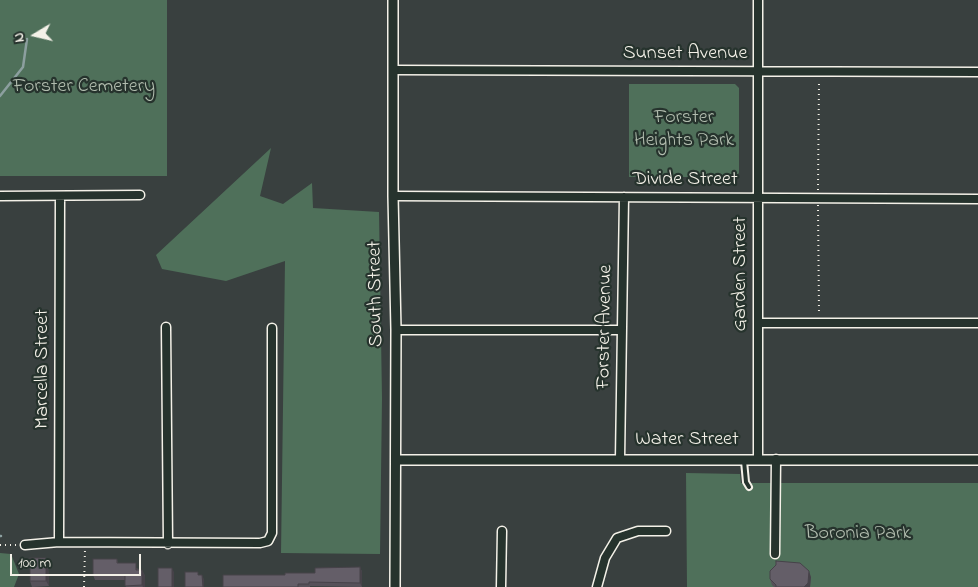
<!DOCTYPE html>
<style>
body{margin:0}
#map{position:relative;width:978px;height:587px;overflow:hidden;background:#39403f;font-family:"Indie Flower",sans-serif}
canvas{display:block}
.north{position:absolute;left:10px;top:10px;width:50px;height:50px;-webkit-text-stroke:4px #26332d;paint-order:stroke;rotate:261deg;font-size:14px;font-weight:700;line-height:20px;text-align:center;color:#f4f1e8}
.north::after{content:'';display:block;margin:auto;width:18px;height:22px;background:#f4f1e8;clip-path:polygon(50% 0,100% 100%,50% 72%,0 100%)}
.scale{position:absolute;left:10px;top:554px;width:131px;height:22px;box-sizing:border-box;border:2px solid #f4f1e8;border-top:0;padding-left:6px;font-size:15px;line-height:18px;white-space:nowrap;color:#f4f1e8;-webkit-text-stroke:4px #26332d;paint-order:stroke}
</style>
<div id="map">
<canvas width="978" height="587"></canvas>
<div class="north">N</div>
<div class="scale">100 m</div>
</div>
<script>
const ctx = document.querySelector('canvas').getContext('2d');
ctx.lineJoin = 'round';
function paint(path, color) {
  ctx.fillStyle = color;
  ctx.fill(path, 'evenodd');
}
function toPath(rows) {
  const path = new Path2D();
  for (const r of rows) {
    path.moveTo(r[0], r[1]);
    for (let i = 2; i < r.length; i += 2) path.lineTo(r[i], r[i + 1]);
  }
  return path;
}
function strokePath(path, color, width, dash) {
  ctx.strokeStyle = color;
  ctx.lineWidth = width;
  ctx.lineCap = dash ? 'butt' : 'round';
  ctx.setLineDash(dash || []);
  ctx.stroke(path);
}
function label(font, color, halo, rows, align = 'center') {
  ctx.font = font + ' "Indie Flower",sans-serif';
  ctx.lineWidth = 4.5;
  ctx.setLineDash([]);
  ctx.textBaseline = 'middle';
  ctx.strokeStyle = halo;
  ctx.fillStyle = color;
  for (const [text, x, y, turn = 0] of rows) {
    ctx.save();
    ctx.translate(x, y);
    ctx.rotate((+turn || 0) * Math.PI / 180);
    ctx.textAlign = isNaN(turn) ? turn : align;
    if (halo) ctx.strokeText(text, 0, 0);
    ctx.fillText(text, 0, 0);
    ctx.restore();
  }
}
const green = toPath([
 [0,0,167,0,167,176,0,176],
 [629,84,735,84,739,88,739,173,735,177,629,177],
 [271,148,260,196,283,204,312,183,313,208,379,212,382,398,380,554,281,553,285,261,226,281,162,269,156,255],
 [686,473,740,474,741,483,978,483,978,587,687,587],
 [0,553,11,554,19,574,14,587,0,587]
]);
const stream = toPath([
 [0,96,23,67,27,39],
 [0,536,1,536]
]);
const path = toPath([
 [818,190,819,80],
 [818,205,819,315],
 [0,545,18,545],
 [84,587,85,549]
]);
const service = toPath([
 [744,461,746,482,749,487]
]);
const minor = toPath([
 [393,70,978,72],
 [0,196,140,195],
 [393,196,978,199],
 [758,323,978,323],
 [166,327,168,544],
 [396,330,622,330],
 [620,459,624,197],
 [758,459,758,0],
 [59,542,60,196],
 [25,545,59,542,260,543,268,541,272,533,272,328],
 [775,554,776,459],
 [501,587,502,531],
 [597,587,605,558,617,538,638,531,666,531]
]);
const tertiary = toPath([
 [393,0,393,196,396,330,395,587],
 [396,460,978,460]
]);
const wall = toPath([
 [117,559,118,563,139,569,139,570,142,570,145,576,145,587,126,587,125,580,95,580,93,575],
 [48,564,49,586,32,587,30,581],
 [360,567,362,572,362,587,310,586,310,587,223,587,285,575,315,573],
 [811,577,810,587,774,587,772,585,770,579]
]);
const shadedWall = toPath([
 [46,558,48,564,49,586,46,581],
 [360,567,362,572,362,587,360,583],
 [172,568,174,572,174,587,172,587],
 [142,570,145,576,145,587,143,587,142,585],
 [809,571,811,577,810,587,804,587],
 [202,575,204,579,204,587,203,587]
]);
const building = toPath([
 [30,558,46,558,46,581,30,581,30,558],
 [93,559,117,559,117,563,136,563,136,570,142,570,142,585,125,586,125,575,93,575,93,559],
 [776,561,800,563,809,571,808,583,804,587,776,587,776,585,770,579,770,571,776,565,776,561],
 [360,567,360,583,309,582,309,584,298,584,298,587,223,587,223,575,285,575,285,573,315,573,315,568,360,567],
 [158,568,172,568,172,587,158,587,158,568],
 [185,572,198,572,198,575,202,575,203,587,185,587,185,572]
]);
const streetNames = [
 ["Sunset Avenue",685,55],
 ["Divide Street",685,181],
 ["Garden Street",742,274,-90],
 ["South Street",377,294,-91],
 ["Forster Avenue",606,327,-89],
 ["Marcella Street",44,369,-90],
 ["Water Street",687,441]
];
const parkNames = [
 ["Forster Cemetery",84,88],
 ["Forster",684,119],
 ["Heights Park",684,142],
 ["Boronia Park",858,535]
];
paint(green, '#4f705a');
strokePath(stream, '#8c9f9f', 2.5);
strokePath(service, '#f4f1e8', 8);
strokePath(minor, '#f4f1e8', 11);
strokePath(tertiary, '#f4f1e8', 12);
strokePath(path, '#f4f1e8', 2, [1, 4]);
strokePath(service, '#26332d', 4);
strokePath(minor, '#26332d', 8);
strokePath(tertiary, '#26332d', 9);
paint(wall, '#565159');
paint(shadedWall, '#464249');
paint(building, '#645e68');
strokePath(building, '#464249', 1);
label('20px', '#f4f1e8', '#26332d', streetNames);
label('20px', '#b2bdaf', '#26332d', parkNames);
</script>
